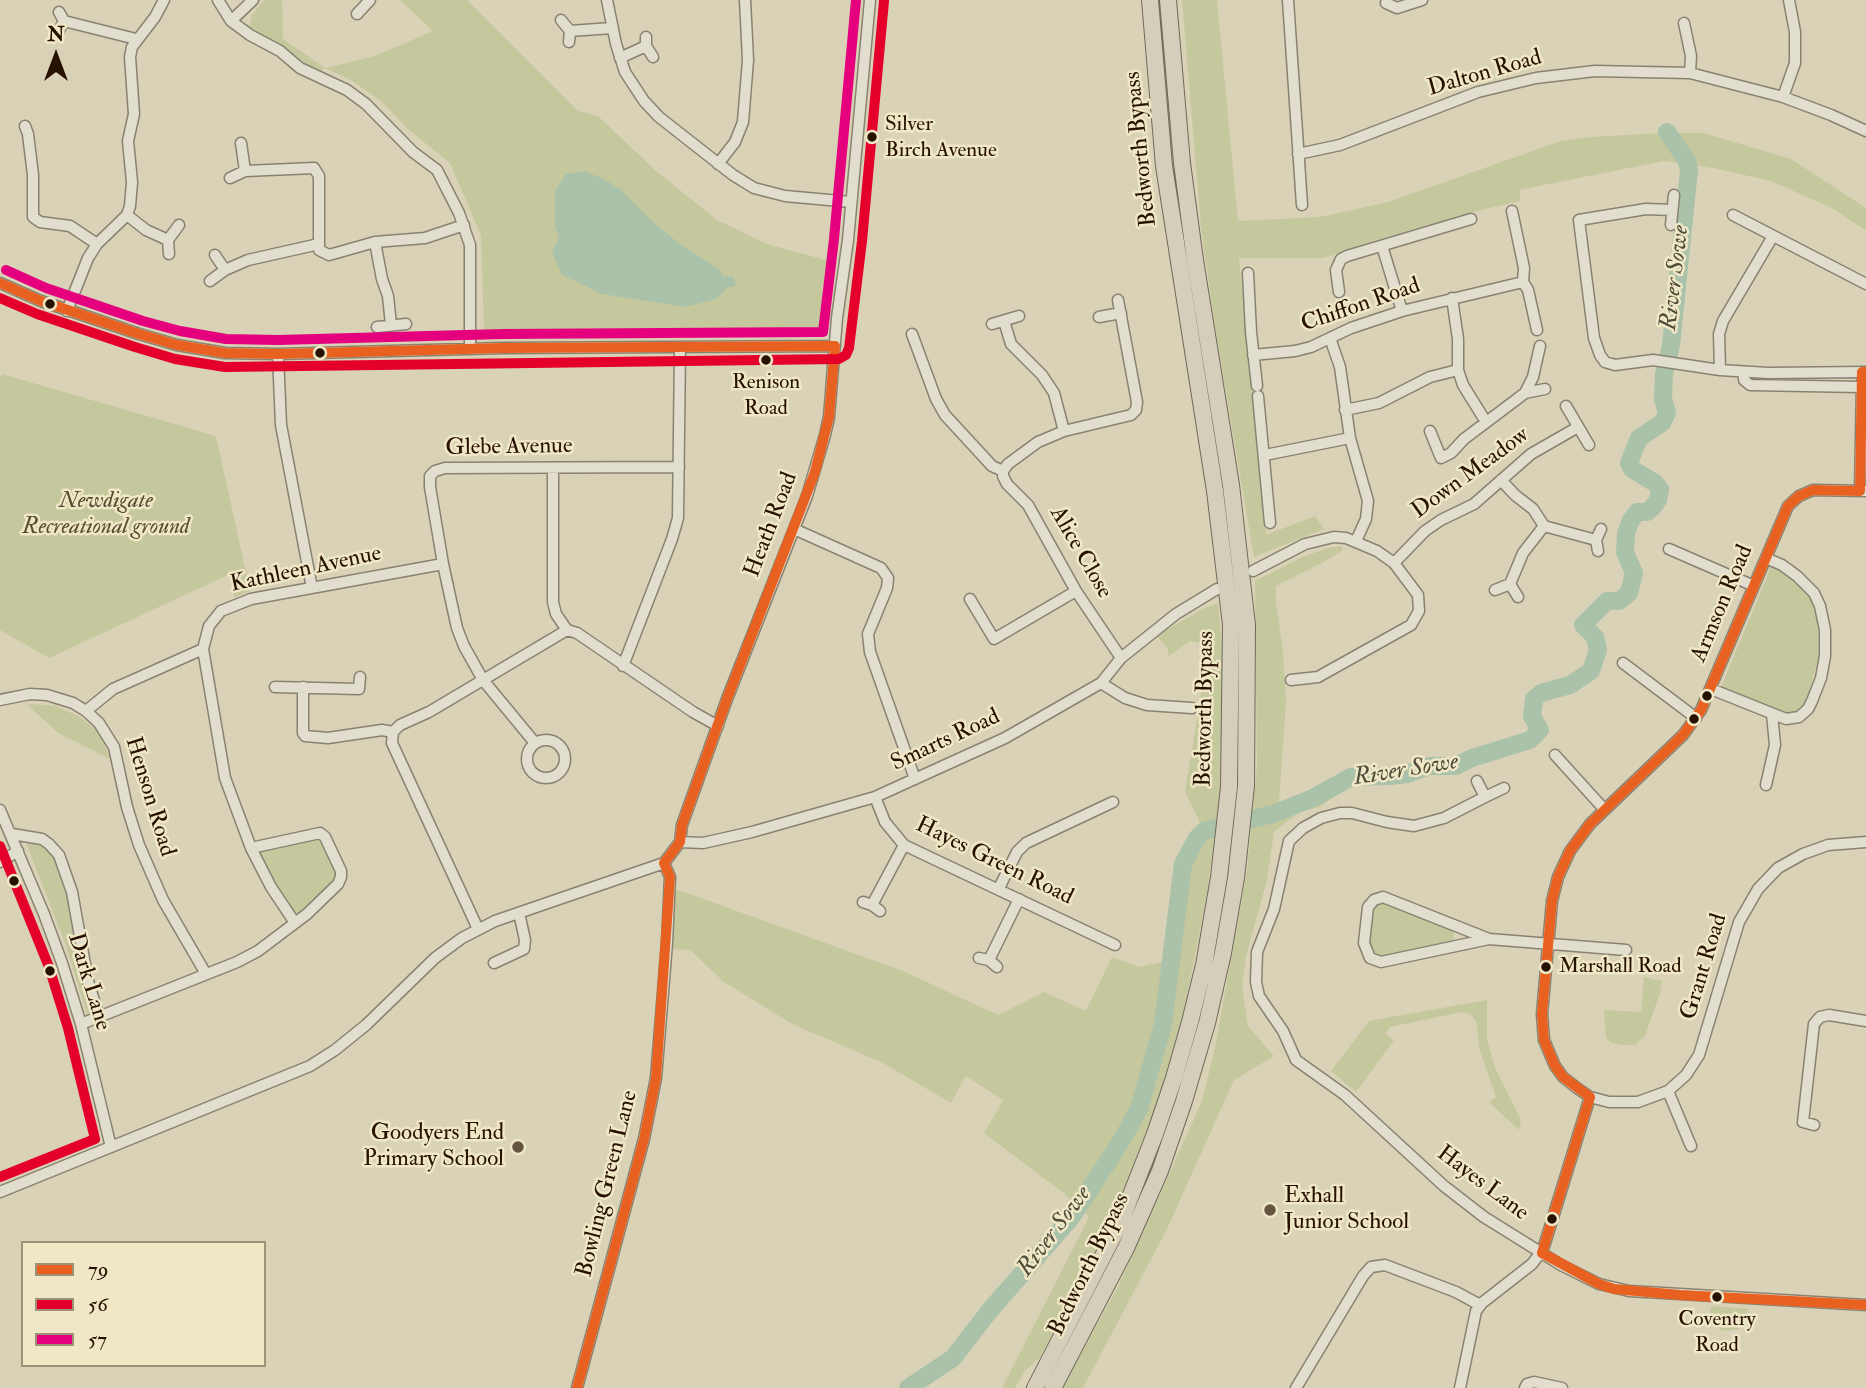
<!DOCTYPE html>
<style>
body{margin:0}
#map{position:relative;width:1866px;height:1388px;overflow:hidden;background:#d9d2b6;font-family:"IM FELL Double Pica",serif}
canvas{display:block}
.legend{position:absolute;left:21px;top:1241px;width:245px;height:126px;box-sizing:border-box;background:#efe7c6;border:2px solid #9f9177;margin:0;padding:9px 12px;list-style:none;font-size:21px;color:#271100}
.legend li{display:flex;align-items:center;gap:14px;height:35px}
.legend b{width:35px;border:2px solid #9f9177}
.north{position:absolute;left:21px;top:21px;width:70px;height:70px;-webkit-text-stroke:5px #efe7c6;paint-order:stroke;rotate:0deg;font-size:19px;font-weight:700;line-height:28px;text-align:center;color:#271100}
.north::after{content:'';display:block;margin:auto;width:24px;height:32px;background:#271100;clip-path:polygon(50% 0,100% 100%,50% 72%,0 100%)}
</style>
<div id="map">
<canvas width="1866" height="1388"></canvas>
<ul class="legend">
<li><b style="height:9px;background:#e86120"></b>79</li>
<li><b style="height:9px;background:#e4002b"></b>56</li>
<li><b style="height:9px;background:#e5007d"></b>57</li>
</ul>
<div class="north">N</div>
</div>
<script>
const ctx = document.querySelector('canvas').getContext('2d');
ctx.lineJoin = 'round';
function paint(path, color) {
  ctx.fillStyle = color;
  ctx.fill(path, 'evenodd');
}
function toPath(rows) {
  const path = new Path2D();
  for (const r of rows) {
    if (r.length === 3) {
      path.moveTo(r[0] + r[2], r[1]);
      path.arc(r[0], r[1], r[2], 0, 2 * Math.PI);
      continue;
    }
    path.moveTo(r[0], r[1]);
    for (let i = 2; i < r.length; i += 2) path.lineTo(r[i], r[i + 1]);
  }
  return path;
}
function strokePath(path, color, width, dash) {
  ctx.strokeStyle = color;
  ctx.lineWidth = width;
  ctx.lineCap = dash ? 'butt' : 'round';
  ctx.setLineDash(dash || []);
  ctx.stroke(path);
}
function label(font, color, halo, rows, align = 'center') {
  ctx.font = font + ' "IM FELL Double Pica",serif';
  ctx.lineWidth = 5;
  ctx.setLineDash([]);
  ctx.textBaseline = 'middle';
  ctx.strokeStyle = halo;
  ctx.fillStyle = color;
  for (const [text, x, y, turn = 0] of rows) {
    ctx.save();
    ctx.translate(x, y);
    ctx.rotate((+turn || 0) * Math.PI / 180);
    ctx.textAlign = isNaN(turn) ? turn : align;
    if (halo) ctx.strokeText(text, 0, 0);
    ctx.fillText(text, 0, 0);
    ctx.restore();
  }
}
const green = toPath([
 [264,0,282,0,283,39,325,68,375,56,433,31,400,0,467,0,578,111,598,116,655,170,717,220,767,244,833,262,822,287,824,324,818,329,758,334,599,333,590,335,498,336,486,333,484,329,481,235,450,163,408,129,381,101,349,79,325,68,319,72,273,41,253,32,249,28,252,15],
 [1182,0,1217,0,1238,221,1320,217,1388,202,1561,141,1591,137,1661,133,1704,133,1791,159,1866,208,1866,231,1832,208,1771,181,1713,168,1664,161,1519,190,1521,201,1468,213,1363,244,1324,258,1239,258,1266,535,1315,516,1324,529,1254,557,1216,334,1201,227],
 [2,374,216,436,250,591,234,597,230,574,49,658,0,630,0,379],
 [1342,546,1342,551,1320,564,1276,586,1276,603,1283,651,1286,702,1279,802,1290,803,1310,798,1341,776,1351,782,1348,788,1333,798,1319,807,1299,812,1274,832,1267,880,1246,957,1242,987,1248,1026,1274,1056,1234,1080,1167,1229,1083,1388,1062,1388,1119,1285,1166,1181,1202,1101,1215,1048,1247,871,1257,765,1255,581,1302,557,1328,548],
 [1771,567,1782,570,1793,578,1814,600,1818,621,1818,659,1808,695,1809,699,1801,711,1789,715,1725,690,1722,685],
 [1218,603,1225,676,1219,809,1205,905,1182,1021,1162,1095,1106,1240,1040,1357,1025,1371,1015,1388,1002,1388,1089,1217,1062,1192,984,1133,1003,1100,966,1076,951,1103,883,1063,794,1025,724,982,690,950,672,949,676,889,903,971,998,1015,1044,992,1086,1011,1112,957,1139,967,1170,960,1183,864,1197,838,1204,831,1185,792,1205,671,1203,644,1190,641,1169,656,1167,648,1157,636,1204,608],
 [27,704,56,706,80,717,95,729,104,743,110,759,58,733],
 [316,837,321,839,338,877,301,913,296,913,280,894,260,853,262,850],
 [36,840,52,851,65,881,94,1016,88,1017,66,946,27,845,28,841],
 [1384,902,1453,930,1454,939,1452,941,1384,957,1373,954,1368,946,1371,912,1377,904],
 [1644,977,1662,981,1660,993,1645,1036,1635,1045,1622,1045,1612,1043,1606,1038,1604,1010,1641,1012],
 [1487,1000,1487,1039,1495,1068,1521,1120,1519,1130,1489,1102,1496,1097,1480,1051,1476,1021,1470,1014,1462,1012,1390,1027,1385,1034,1394,1040,1356,1092,1331,1071,1369,1021],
 [1711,1306,1748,1309,1745,1322,1739,1329,1723,1331,1718,1328,1710,1316]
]);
const water = toPath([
 [584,171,604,179,620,189,654,223,681,245,718,268,723,276,734,277,736,286,727,288,716,299,685,307,602,294,562,275,552,252,559,237,555,227,555,191,566,174]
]);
const river = toPath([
 [908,1388,953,1358,991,1309,1070,1219,1117,1148,1139,1109,1163,1024,1183,864,1197,838,1204,831,1273,814,1313,798,1351,777,1390,776,1407,774,1429,766,1456,766,1472,758,1530,740,1540,730,1532,716,1534,699,1541,693,1570,685,1591,671,1598,650,1595,637,1583,625,1607,601,1619,601,1629,593,1634,573,1625,552,1626,534,1630,522,1637,512,1647,512,1652,508,1658,500,1660,489,1655,483,1632,469,1629,463,1639,438,1662,423,1667,413,1663,399,1664,374,1671,345,1689,170,1687,161,1667,132]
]);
const minor = toPath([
 [218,0,231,21,250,35,280,51,300,68,347,90,366,104,413,152,437,170,459,213,470,245,470,348],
 [607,0,616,44,625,72,644,101,659,117,733,175,754,188,785,196,851,202],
 [1288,0,1302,205],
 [1386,3,1397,8,1422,0],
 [357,14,370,0],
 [561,20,570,31,569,42],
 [64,21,136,39],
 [231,21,253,0],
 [1684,23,1691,56,1690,73],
 [570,31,612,28],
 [58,32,64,21,59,12],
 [646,37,646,46,653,57],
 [620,58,646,46],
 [1783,97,1795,63,1795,32,1789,0],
 [25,126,28,134,33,175,33,217,40,222,70,226,97,244],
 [241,143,245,171],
 [1298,154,1340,145,1478,92,1536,78,1595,71,1690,73,1783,97,1831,115,1866,131],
 [718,164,735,142,743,122,748,60,745,0],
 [230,178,245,171,314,168,319,176,319,250,329,255,375,242,425,238,464,225],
 [1672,210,1646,209,1579,220,1594,338,1600,355,1605,362,1615,365,1653,360,1720,370,1768,373,1866,372],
 [1512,211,1524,268,1523,282,1528,290,1537,330],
 [127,215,146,230,168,240],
 [1733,215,1866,284],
 [1671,225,1674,195],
 [375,242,382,279,388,296,391,325],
 [1382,246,1402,311],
 [169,254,168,240,179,225],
 [215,255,225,270],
 [1248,273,1251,332,1257,386],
 [210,281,225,270,248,260,319,244],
 [0,283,41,301,139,334,177,345,225,353,278,354,503,348,835,346],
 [1339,292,1336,270,1341,259,1347,256,1471,219],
 [1452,298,1458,339,1458,370,1463,385,1486,422],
 [67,311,88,258,97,244,127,215,130,206,132,182,128,141,134,114,130,57,132,47,155,17,164,0],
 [1099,317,1121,313],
 [1004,321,1011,344,1042,375,1054,393,1064,431],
 [992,324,1019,316],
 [377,327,406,324],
 [912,334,936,399,945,415,992,466,1003,471,1003,476,1007,484,1028,505,1076,591,1121,658],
 [1330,338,1340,367,1350,438,1368,501,1366,519,1356,541],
 [278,354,281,425,312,588],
 [1253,355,1295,351,1311,347,1351,328,1402,311,1523,282],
 [1720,370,1719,334,1723,321,1773,236],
 [1744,372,1744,380,1750,385,1862,387],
 [1525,393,1545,389],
 [1258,396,1270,523],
 [1566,406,1589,445],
 [1345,410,1379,403,1430,377,1458,370],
 [1430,431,1441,458,1451,453,1464,439,1525,393,1533,377,1540,346],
 [1265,455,1350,438],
 [553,468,553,602,556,614,567,630],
 [1003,471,1008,464,1038,442,1064,431,1131,415,1136,410,1137,402,1118,300],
 [1501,480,1515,495,1533,509,1544,526,1596,540],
 [1860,491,1862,382],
 [1866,491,1813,490,1799,496,1788,506,1701,710,1683,735,1590,824,1570,851,1558,877,1552,901,1542,1014,1544,1040,1555,1066,1563,1077,1577,1088,1590,1097,1609,1102,1638,1102,1668,1091,1686,1075,1699,1055,1739,922,1758,889,1778,868,1803,854,1828,845,1866,842],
 [794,529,881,568,888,578,887,588,868,634,870,652,915,779],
 [1669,549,1754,586],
 [1598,551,1596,540,1601,529],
 [1394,563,1425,531,1441,520,1474,504,1531,454,1578,427],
 [1253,571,1305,544,1334,537,1346,538,1377,551,1394,563,1418,595,1419,611,1411,625,1318,677,1291,680],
 [1495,590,1510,584],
 [1518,597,1510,584,1523,553,1544,526],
 [970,599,994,639,1076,591],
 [567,630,577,633,693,712,718,726],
 [1623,663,1696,718],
 [623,666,672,539,678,518,680,347],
 [1101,683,1125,698,1147,705,1192,708],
 [275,687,359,689,360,677],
 [303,687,303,733,305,736,328,738,382,730,393,732],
 [1711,689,1786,719,1799,717,1808,709,1812,701,1821,678,1825,656,1825,630,1820,606,1814,593,1797,576,1782,565,1766,558],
 [0,700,30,694,47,695,73,703,86,711,113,689,203,649],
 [86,711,99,723,114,747,127,807,139,845,163,900,206,974],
 [393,732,392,743,478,929],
 [393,732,400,725,429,712,567,630],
 [546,759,19],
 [535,743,483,680,464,646,457,628,443,564,430,487,430,476,435,471,445,468,679,467],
 [1555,755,1604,809],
 [1477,781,1485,797,1504,788],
 [1766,785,1775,745,1772,714],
 [875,797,885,822,904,845,1115,945],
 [1485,797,1444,818,1414,826,1387,822,1352,813,1340,813,1321,818,1303,828,1289,841,1274,909,1257,952,1256,982,1259,996,1283,1031,1296,1060,1345,1095,1444,1186,1484,1217,1561,1265,1599,1284,1629,1291,1866,1305],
 [0,810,44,914,62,963,81,1024,111,1147],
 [12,834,42,839,49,844,59,855,72,892,88,981,99,1017],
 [680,842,703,843,752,832,875,797,1005,738,1101,683,1121,658,1176,614,1217,589],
 [0,862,18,851],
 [664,863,680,842,682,825,727,699,807,496,825,435,829,417,837,318,848,240,870,0],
 [999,888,1017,852,1026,843,1113,802],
 [863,902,872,905,880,911],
 [872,905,904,845],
 [295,923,271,887,251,848,225,778,203,649,209,626,221,611,251,599,443,564],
 [1489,939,1381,962,1370,958,1364,943,1368,907,1374,900,1383,897,1489,939,1626,950],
 [979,958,989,960,997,967],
 [989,960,1019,899],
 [494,963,524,949,525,940,519,913],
 [81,1024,237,962,258,951,307,914,338,884,341,877,341,871,325,837,320,833,251,848],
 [1668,1091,1691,1146],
 [1814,1125,1803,1122,1814,1024,1820,1017,1829,1015,1866,1021],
 [0,1192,310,1066,335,1050,366,1025,435,958,462,938,495,921,664,863],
 [1542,1253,1590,1097],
 [577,1388,644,1139,656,1078,667,943,670,877,664,863],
 [1296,1388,1363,1276,1371,1267,1385,1265,1456,1292,1480,1305],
 [1460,1388,1476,1311,1482,1303,1532,1264,1541,1252],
 [1525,1388,1527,1384,1534,1382,1562,1388]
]);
const highway = toPath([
 [1035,1388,1120,1223,1155,1134,1174,1078,1190,1022,1204,965,1219,877,1229,787,1231,625,1215,491,1164,166,1150,0],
 [1053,1388,1126,1248,1160,1171,1184,1101,1207,1023,1223,953,1236,878,1246,786,1247,625,1231,485,1195,260,1182,163,1168,0]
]);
const bus1 = toPath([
 [0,283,41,301,139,334,177,345,225,353,278,354,503,348,835,346,829,417,815,472,727,699,682,825,680,842,664,863,670,877,656,1078,644,1139,577,1388],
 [1866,372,1862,372,1860,491,1813,490,1799,496,1788,506,1701,710,1683,735,1590,824,1570,851,1558,877,1552,901,1542,1014,1544,1040,1555,1066,1563,1077,1590,1097,1542,1253,1599,1284,1614,1289,1680,1295,1866,1305]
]);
const bus2 = toPath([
 [0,298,37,314,135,347,175,359,225,367,839,359,846,355,849,348,862,241,884,1],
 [0,846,49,967,68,1028,95,1139,0,1177]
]);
const bus3 = toPath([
 [6,270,46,288,143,321,180,331,226,339,278,340,503,334,823,332,834,239,856,0]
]);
const markers = [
 [872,137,6,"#271100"],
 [50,304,6,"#271100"],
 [320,353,6,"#271100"],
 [766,360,6,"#271100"],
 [1707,696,6,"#271100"],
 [1694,719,6,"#271100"],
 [14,881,6,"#271100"],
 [1546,967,6,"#271100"],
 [50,971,6,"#271100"],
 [518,1147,7,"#655540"],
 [1270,1210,7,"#655540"],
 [1552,1219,6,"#271100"],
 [1717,1297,6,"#271100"]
];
const busNames = [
 ["Silver",885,125],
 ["Birch Avenue",885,151],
 ["Renison",766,383,"center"],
 ["Road",766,409,"center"],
 ["Marshall Road",1559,967],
 ["Coventry",1717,1320,"center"],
 ["Road",1717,1346,"center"]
];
const streetNames = [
 ["Dalton Road",1485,74,-16],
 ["Bedworth Bypass",1142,149,-96],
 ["Chiffon Road",1361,306,-19],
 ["Glebe Avenue",509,448,-1],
 ["Down Meadow",1471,474,-36],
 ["Heath Road",772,525,-69],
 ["Alice Close",1080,553,60],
 ["Kathleen Avenue",306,570,-12],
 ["Armson Road",1723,604,-67],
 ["Bedworth Bypass",1206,709,-89],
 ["Smarts Road",946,741,-25],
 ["Henson Road",149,797,73],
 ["Hayes Green Road",994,862,26],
 ["Grant Road",1705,967,-73],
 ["Dark Lane",88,982,73],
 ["Bowling Green Lane",608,1184,-76],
 ["Hayes Lane",1482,1184,37],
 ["Bedworth Bypass",1090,1265,-64]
];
const parkNames = [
 ["Newdigate",106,502],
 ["Recreational ground",106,528]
];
const poiNames = [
 ["Goodyers End",504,1134],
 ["Primary School",504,1160],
 ["Exhall",1284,1197,"left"],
 ["Junior School",1284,1223,"left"]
];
const waterNames = [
 ["River Sowe",1676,278,-83],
 ["River Sowe",1406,771,-9],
 ["River Sowe",1055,1232,-53]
];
paint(green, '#c5c89d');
paint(water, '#abc2aa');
strokePath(river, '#abc2aa', 18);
strokePath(minor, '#898271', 13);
strokePath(highway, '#706959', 18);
strokePath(minor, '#e1ddcf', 10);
strokePath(highway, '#d5cebb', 16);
strokePath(bus1, '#e86120', 10);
strokePath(bus2, '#e4002b', 10);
strokePath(bus3, '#e5007d', 10);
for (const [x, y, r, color] of markers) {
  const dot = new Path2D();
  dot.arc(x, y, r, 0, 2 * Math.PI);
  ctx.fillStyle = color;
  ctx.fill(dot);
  strokePath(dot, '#efe7c6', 2.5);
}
label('21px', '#271100', '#efe7c6', busNames, 'left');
label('23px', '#271100', '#efe7c6', streetNames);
label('italic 23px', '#584e30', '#efe7c6', parkNames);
label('23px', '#271100', '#efe7c6', poiNames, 'right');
label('italic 24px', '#4e4c3a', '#efe7c6', waterNames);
</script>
